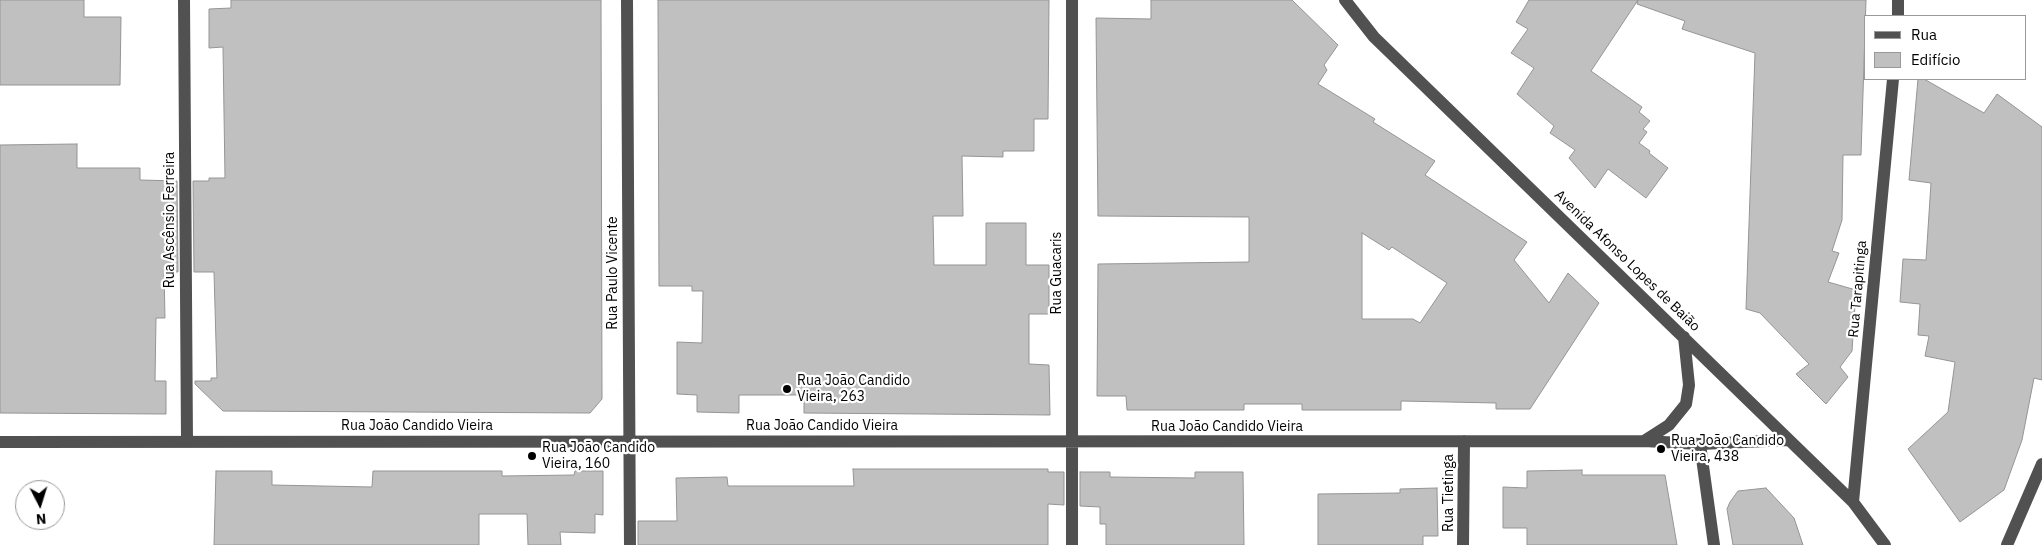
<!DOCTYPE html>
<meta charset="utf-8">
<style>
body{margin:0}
#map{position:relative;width:2042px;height:545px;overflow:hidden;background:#fff;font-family:"IBM Plex Sans",sans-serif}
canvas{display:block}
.legend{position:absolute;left:1864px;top:15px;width:162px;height:65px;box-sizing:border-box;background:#fff;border:1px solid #999;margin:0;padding:6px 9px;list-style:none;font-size:15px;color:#000}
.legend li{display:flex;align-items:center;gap:10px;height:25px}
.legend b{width:25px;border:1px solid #999}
.north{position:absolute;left:15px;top:480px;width:50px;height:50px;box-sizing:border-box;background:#fff;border:1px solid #999;border-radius:50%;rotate:175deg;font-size:14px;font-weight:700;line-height:20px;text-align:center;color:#000}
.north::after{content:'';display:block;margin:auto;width:18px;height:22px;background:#000;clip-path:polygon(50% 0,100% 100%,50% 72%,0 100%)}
</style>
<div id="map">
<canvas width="2042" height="545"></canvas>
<ul class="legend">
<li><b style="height:6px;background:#515151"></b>Rua</li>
<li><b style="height:14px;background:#c0c0c0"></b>Edifício</li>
</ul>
<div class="north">N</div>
</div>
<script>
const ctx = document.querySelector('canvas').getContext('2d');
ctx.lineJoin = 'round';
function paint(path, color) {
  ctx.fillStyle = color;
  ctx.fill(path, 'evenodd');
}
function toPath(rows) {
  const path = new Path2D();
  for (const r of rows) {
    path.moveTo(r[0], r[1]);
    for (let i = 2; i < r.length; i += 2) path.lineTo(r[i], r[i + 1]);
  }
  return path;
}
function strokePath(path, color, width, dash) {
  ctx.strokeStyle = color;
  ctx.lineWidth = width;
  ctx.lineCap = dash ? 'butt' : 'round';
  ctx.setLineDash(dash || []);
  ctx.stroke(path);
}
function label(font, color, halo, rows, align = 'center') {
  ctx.font = font + ' "IBM Plex Sans",sans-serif';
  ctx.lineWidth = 4.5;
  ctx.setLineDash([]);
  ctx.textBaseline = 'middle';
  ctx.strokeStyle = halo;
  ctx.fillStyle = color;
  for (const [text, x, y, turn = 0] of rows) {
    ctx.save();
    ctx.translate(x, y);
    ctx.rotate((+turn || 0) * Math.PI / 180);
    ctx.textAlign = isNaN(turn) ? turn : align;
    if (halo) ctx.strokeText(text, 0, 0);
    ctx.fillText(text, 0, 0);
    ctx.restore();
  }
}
const building = toPath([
 [0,0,84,0,84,17,121,17,120,85,0,85,0,0],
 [231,0,601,0,602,399,590,413,223,411,195,384,195,381,211,381,211,378,217,378,214,272,194,272,193,181,209,181,209,178,225,178,223,47,209,48,209,9,231,8,231,0],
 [658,0,1049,0,1048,119,1034,119,1034,151,1003,151,1003,157,962,156,963,216,933,216,934,265,986,265,986,223,1026,223,1026,265,1049,265,1049,314,1029,314,1029,364,1049,365,1050,415,804,413,804,395,739,395,739,413,697,412,697,395,677,394,677,342,702,343,703,291,692,291,692,286,659,286,658,0],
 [1151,0,1292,0,1338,45,1324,65,1327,70,1318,84,1375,119,1373,122,1435,161,1425,175,1527,242,1514,260,1549,303,1568,273,1599,303,1530,409,1496,409,1496,403,1401,401,1401,410,1302,410,1302,404,1244,404,1244,410,1127,410,1126,396,1097,396,1098,264,1249,262,1249,217,1098,216,1096,18,1151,19,1151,0],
 [1362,233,1389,250,1392,247,1447,283,1420,323,1413,319,1362,319,1362,233],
 [1529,0,1638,0,1591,71,1642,107,1639,112,1650,121,1643,129,1647,132,1639,143,1650,151,1649,153,1668,168,1646,198,1608,169,1595,188,1569,158,1575,150,1550,133,1554,126,1517,94,1534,68,1511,53,1528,29,1516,22,1529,0],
 [1638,0,1866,0,1861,155,1843,155,1842,220,1832,251,1839,253,1828,282,1856,290,1852,351,1840,367,1848,377,1826,404,1796,374,1809,364,1760,313,1746,309,1755,53,1682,29,1685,21,1637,4,1638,0],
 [1918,79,1924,79,1984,113,1997,94,2042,127,2042,380,2034,378,2022,440,2004,490,1960,522,1908,449,1948,412,1955,362,1925,356,1929,336,1918,335,1920,304,1900,302,1903,259,1926,260,1931,183,1909,180,1918,79],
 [77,144,77,168,140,168,140,180,177,181,178,272,164,272,165,318,156,318,155,381,166,381,166,414,0,413,0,145,77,144],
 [853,469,1048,469,1048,472,1064,472,1064,505,1048,504,1048,545,638,545,638,521,677,521,676,478,727,477,728,486,854,486,853,469],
 [1582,470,1582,475,1665,475,1677,545,1527,545,1527,528,1503,528,1503,487,1527,488,1527,471,1582,470],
 [216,471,272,471,272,485,372,487,373,471,502,471,502,476,574,475,575,471,603,471,603,515,595,514,595,533,560,532,561,545,528,545,527,514,479,514,479,545,214,545,216,471],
 [1080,472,1110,472,1110,477,1195,478,1195,472,1243,472,1244,545,1106,545,1106,524,1100,524,1100,507,1080,506,1080,472],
 [1437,488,1438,536,1423,536,1423,545,1318,545,1318,494,1400,493,1400,489,1437,488],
 [1766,488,1794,518,1803,545,1733,545,1727,509,1730,502,1738,491,1766,488]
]);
const minor = toPath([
 [184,0,187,440],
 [627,0,630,545],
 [1345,0,1374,37,1853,502,1885,545],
 [1898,16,1898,0],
 [1644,441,1669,425,1686,404,1689,385,1684,337],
 [0,442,1644,441,1700,444,1789,440],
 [1700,444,1714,545],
 [1853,502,1893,79],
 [1072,545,1072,0],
 [1463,545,1464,441],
 [2007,545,2042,464]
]);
const markers = [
 [787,389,5,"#000"],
 [1661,449,5,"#000"],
 [532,456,5,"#000"]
];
const streetNames = [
 ["Rua Ascênsio Ferreira",170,220,-90],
 ["Avenida Afonso Lopes de Baião",1627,261,44],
 ["Rua Paulo Vicente",613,273,-90],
 ["Rua Guacaris",1057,273,-90],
 ["Rua Tarapitinga",1858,289,-85],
 ["Rua João Candido Vieira",417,426],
 ["Rua João Candido Vieira",822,426],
 ["Rua João Candido Vieira",1227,427],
 ["Rua Tietinga",1449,493,-90]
];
const poiNames = [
 ["Rua João Candido",797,381],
 ["Vieira, 263",797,397],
 ["Rua João Candido",1671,441],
 ["Vieira, 438",1671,457],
 ["Rua João Candido",542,448],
 ["Vieira, 160",542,464]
];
paint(building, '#c0c0c0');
strokePath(building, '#959595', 1);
strokePath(minor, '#515151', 12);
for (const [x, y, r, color] of markers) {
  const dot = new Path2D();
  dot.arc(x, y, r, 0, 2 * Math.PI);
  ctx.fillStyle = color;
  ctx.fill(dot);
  strokePath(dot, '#fff', 2);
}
label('14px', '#000', '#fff', streetNames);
label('14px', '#000', '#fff', poiNames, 'left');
</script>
